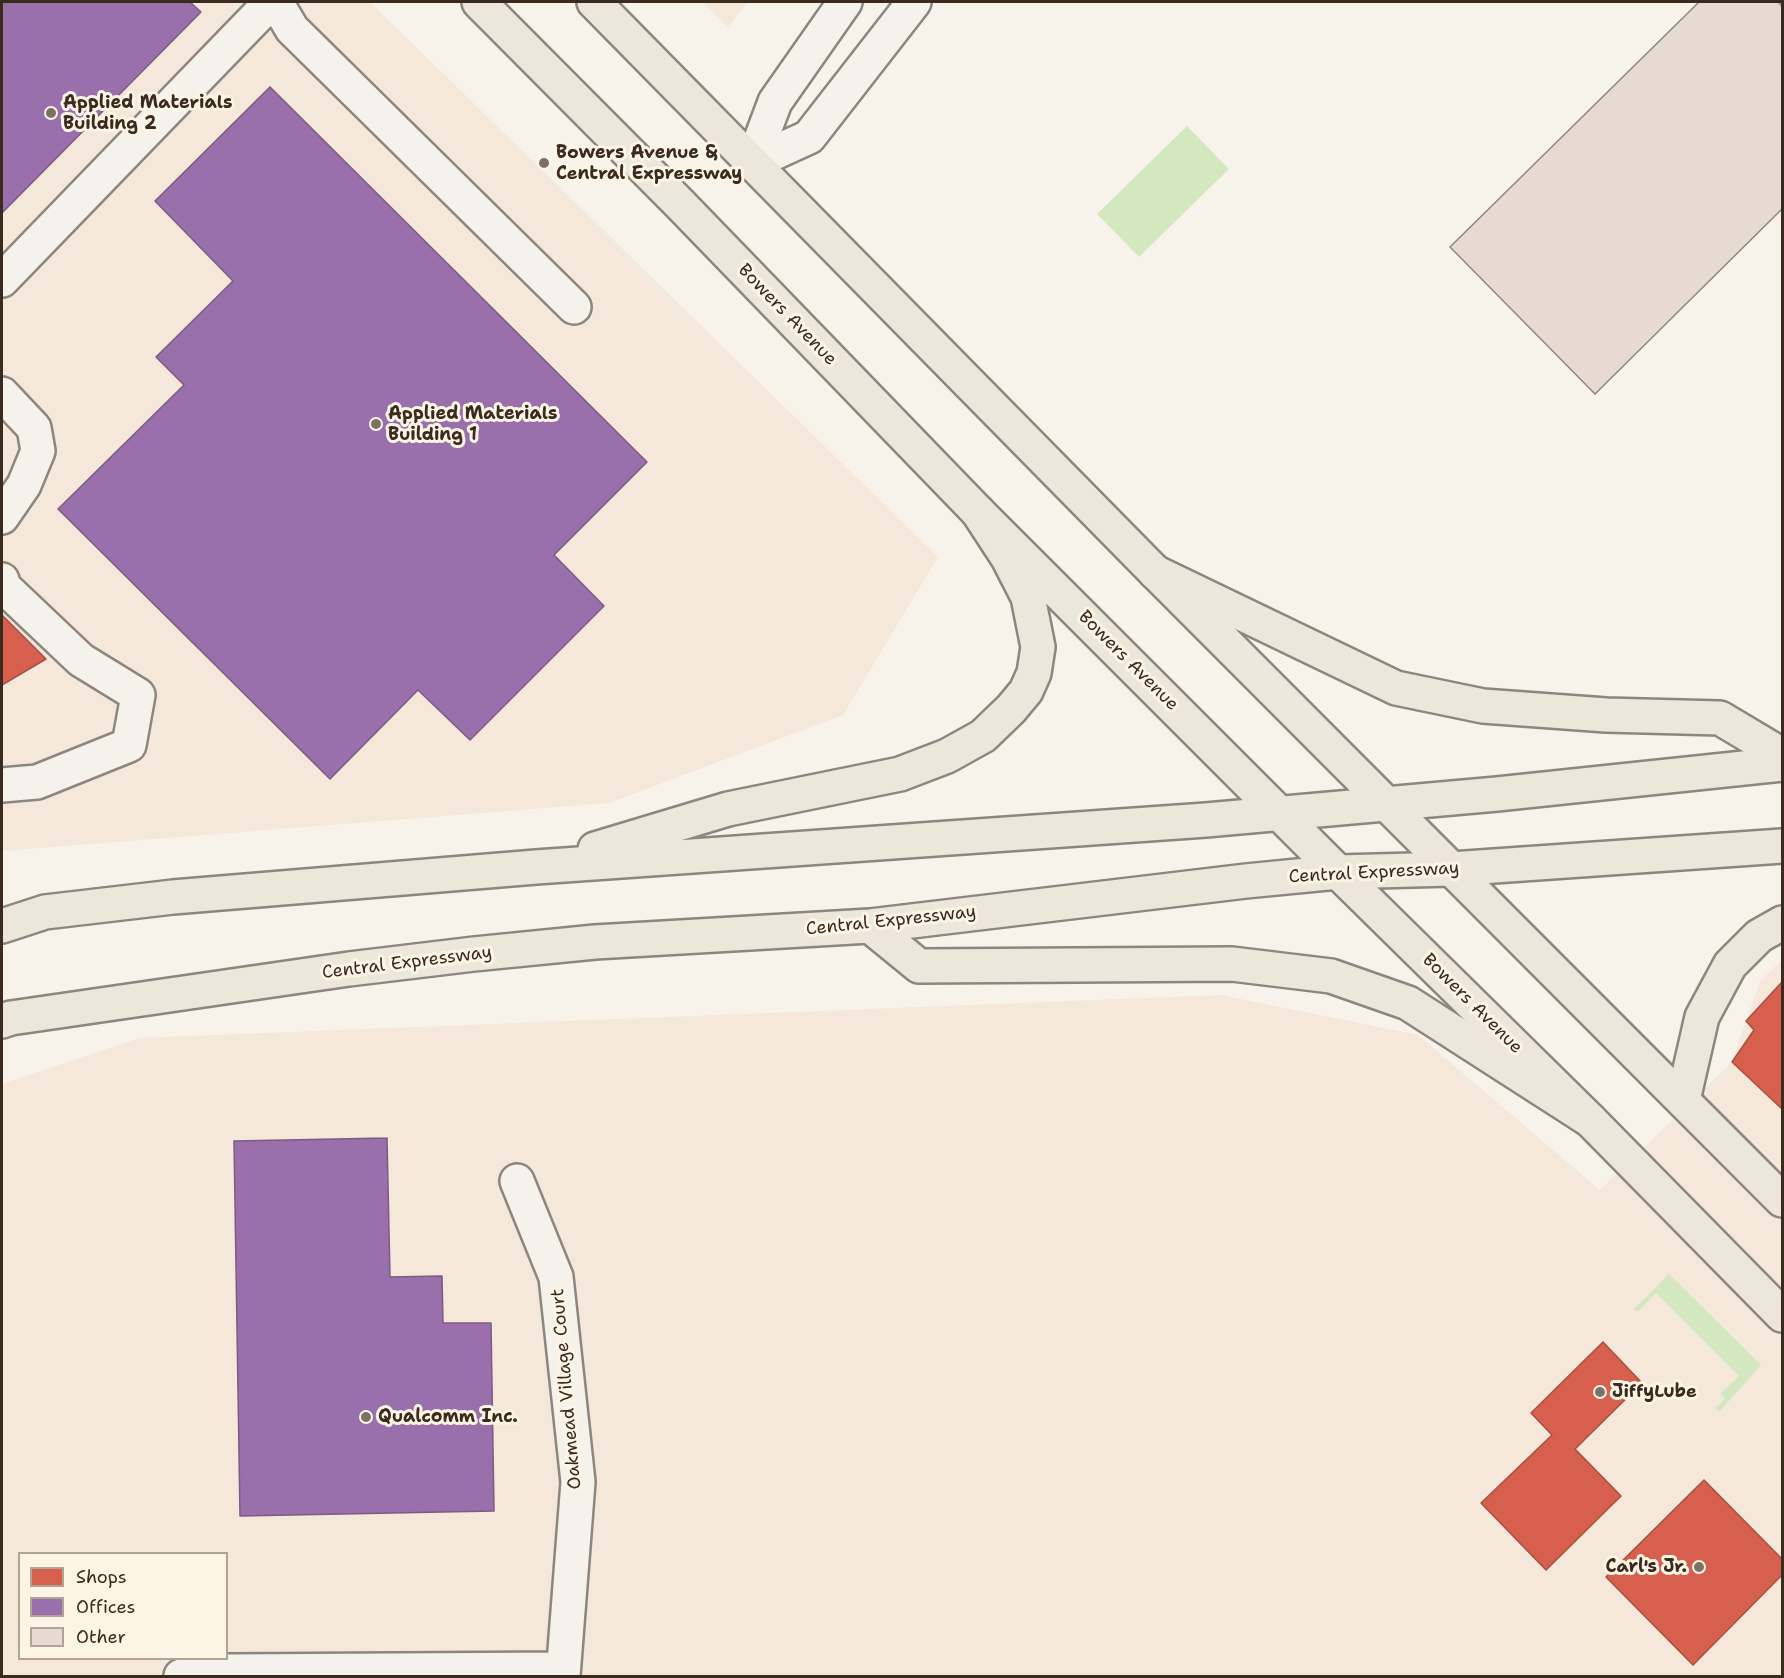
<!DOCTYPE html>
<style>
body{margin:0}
#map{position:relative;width:1784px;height:1678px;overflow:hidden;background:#f7f3ea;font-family:"Shantell Sans",sans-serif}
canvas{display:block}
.frame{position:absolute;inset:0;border:3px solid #3b2a1e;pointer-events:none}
.legend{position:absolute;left:18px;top:1552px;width:210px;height:108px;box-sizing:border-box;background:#fcf5e5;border:2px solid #afa495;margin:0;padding:8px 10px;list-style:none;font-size:18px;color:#3b2a1e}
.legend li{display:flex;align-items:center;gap:12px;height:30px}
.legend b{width:30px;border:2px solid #afa495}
</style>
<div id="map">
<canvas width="1784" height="1678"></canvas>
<div class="frame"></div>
<ul class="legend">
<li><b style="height:16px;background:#d6604d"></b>Shops</li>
<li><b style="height:16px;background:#9970ab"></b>Offices</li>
<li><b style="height:16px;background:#e7dad3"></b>Other</li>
</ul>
</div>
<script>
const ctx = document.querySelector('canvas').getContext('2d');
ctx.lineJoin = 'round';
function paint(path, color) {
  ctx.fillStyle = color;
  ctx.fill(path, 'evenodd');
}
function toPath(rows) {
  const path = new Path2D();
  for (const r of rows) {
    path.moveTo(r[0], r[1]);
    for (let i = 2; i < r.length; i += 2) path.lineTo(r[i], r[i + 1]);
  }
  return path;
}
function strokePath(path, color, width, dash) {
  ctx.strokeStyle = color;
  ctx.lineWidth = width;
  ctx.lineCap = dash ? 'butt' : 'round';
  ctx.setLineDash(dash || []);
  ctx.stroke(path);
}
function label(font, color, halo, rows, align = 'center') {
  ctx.font = font + ' "Shantell Sans",sans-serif';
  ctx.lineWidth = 6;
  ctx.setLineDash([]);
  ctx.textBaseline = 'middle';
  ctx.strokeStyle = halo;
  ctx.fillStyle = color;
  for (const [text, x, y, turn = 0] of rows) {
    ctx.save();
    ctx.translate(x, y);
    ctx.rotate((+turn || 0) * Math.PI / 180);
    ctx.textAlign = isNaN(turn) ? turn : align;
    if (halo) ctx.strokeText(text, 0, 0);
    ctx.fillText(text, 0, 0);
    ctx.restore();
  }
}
const built = toPath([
 [2,2,370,2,938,557,843,715,609,803,2,851],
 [702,2,748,2,728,27],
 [1782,960,1782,1676,2,1676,2,1084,140,1038,1221,995,1418,1035,1600,1190,1732,1062,1760,981],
 [20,1554,226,1554,226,1658,20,1658]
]);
const green = toPath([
 [1187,126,1229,169,1139,257,1097,214],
 [1669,1274,1761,1365,1719,1412,1715,1408,1725,1399,1720,1394,1739,1376,1656,1293,1640,1310,1635,1311,1634,1309]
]);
const shops = toPath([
 [2,615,46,659,2,685,2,615],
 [1781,983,1782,983,1782,1109,1732,1062,1754,1030,1746,1021,1781,983],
 [1603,1342,1642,1383,1575,1449,1621,1496,1546,1570,1481,1503,1552,1435,1531,1413,1603,1342],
 [1704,1480,1782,1559,1782,1575,1693,1665,1606,1577,1704,1480]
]);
const offices = toPath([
 [2,2,190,2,201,12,2,213,2,2],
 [270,87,647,462,554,555,604,606,470,740,418,690,330,779,58,509,184,385,156,357,233,281,155,201,270,87],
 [387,1138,390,1277,442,1276,443,1323,491,1323,494,1511,240,1516,234,1141,387,1138]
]);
const building = toPath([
 [1699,2,1778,2,1782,6,1782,209,1595,394,1450,247,1699,2]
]);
const minor = toPath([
 [276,2,292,29,574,307],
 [752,163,809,137,914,2],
 [752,163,775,102,845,2],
 [2,280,271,2],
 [2,394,34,428,38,451,24,485,2,517],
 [2,580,4,587,81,660,138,695,129,745,37,782,2,785],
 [517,1181,556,1277,578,1482,563,1676],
 [181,1676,230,1671,563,1669]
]);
const major = toPath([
 [479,2,679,203,978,512,1338,872,1590,1120,1782,1315],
 [594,2,1155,572,1782,1200]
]);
const highway = toPath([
 [1155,572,1396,688,1483,706,1606,715,1720,718,1782,755],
 [595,849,728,809,900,774,947,756,983,736,1011,709,1026,691,1034,673,1038,647,1028,597,1008,558,978,512],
 [2,926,45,912,173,897,536,867,1206,820,1497,794,1782,764],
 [870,926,919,966,1232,964,1331,976,1408,1003,1590,1120],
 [2,1021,11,1018,349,969,474,954,595,942,870,926,1246,881,1338,872,1451,869,1782,846],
 [1683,1100,1702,1017,1730,965,1759,936,1782,923]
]);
const markers = [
 [51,113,6,"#7d7065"],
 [544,163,6,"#7d7065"],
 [376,424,6,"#7d7065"],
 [1600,1392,6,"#7d7065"],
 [366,1417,6,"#7d7065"],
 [1699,1567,6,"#7d7065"]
];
const poiNames = [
 ["Applied Materials",63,103],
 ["Building 2",63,124],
 ["Bowers Avenue &",556,153],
 ["Central Expressway",556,174],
 ["Applied Materials",388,414],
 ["Building 1",388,435],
 ["JiffyLube",1612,1392],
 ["Qualcomm Inc.",378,1417],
 ["Carl's Jr.",1687,1567,"right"]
];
const streetNames = [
 ["Bowers Avenue",787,315,46],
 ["Bowers Avenue",1128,661,45],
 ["Central Expressway",1374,873,-3],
 ["Central Expressway",891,921,-6],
 ["Central Expressway",407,963,-7],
 ["Bowers Avenue",1472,1004,45],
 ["Oakmead Village Court",567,1389,-95]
];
paint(built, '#f5e7da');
paint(green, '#d3e8bf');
paint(shops, '#d6604d');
strokePath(shops, '#a8503f', 1.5);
paint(offices, '#9970ab');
strokePath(offices, '#7d5b81', 1.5);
paint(building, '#e7dad3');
strokePath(building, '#8b867f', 1.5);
strokePath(minor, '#8b867f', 38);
strokePath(major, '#8b867f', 38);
strokePath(highway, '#8b867f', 38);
strokePath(minor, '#f5f2ec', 33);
strokePath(major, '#ede6da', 33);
strokePath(highway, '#ede6da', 33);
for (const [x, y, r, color] of markers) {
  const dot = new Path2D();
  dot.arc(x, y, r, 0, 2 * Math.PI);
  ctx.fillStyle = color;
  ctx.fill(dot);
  strokePath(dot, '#fcf5e5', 2);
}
label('bold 18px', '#3b2a1e', '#fcf5e5', poiNames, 'left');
label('18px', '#3b2a1e', '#fcf5e5', streetNames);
</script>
